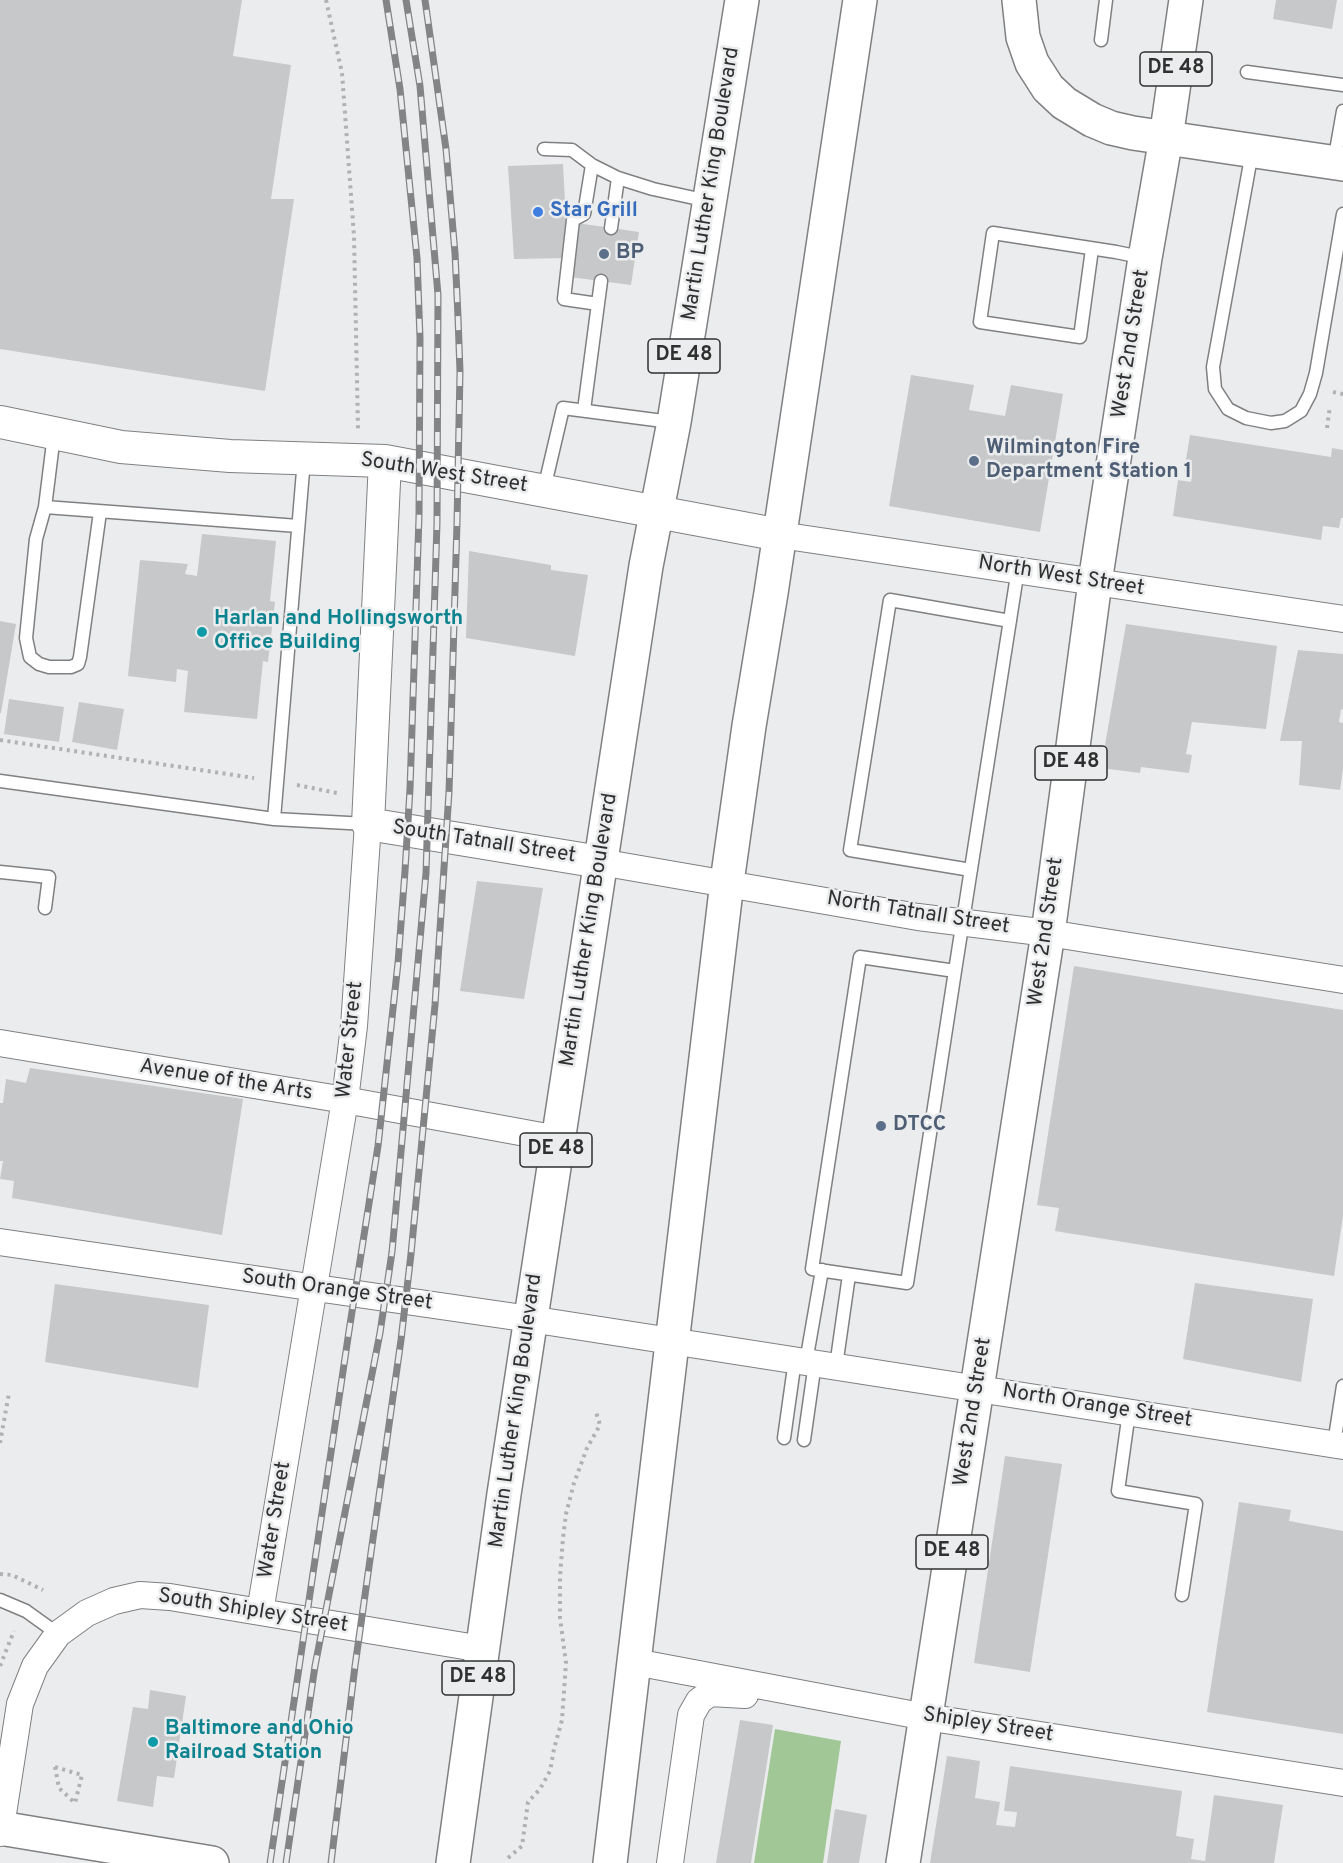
<!DOCTYPE html>
<style>
body{margin:0}
canvas{display:block;background:#ebeced}
</style>
<canvas width="1343" height="1863"></canvas>
<script>
const ctx = document.querySelector('canvas').getContext('2d');
ctx.lineJoin = 'round';
function paint(path, color) {
  ctx.fillStyle = color;
  ctx.fill(path, 'evenodd');
}
function toPath(rows) {
  const path = new Path2D();
  for (const r of rows) {
    path.moveTo(r[0], r[1]);
    for (let i = 2; i < r.length; i += 2) path.lineTo(r[i], r[i + 1]);
  }
  return path;
}
function strokePath(path, color, width, dash) {
  ctx.strokeStyle = color;
  ctx.lineWidth = width;
  ctx.lineCap = dash ? 'butt' : 'round';
  ctx.setLineDash(dash || []);
  ctx.stroke(path);
}
function label(font, color, halo, rows, align = 'center') {
  ctx.font = font + ' Overpass,sans-serif';
  ctx.lineWidth = 5;
  ctx.setLineDash([]);
  ctx.textBaseline = 'middle';
  ctx.strokeStyle = halo;
  ctx.fillStyle = color;
  for (const [text, x, y, turn = 0] of rows) {
    ctx.save();
    ctx.translate(x, y);
    ctx.rotate((+turn || 0) * Math.PI / 180);
    ctx.textAlign = isNaN(turn) ? turn : align;
    if (halo) ctx.strokeText(text, 0, 0);
    ctx.fillText(text, 0, 0);
    ctx.restore();
  }
}
const green = toPath([
 [775,1729,841,1741,823,1863,754,1863]
]);
const building = toPath([
 [0,0,242,0,233,56,291,65,271,199,294,199,265,391,0,349],
 [1276,0,1337,0,1332,29,1273,19],
 [563,164,568,258,514,259,508,166],
 [577,223,639,232,631,285,570,277],
 [911,375,974,385,969,410,1005,416,1011,385,1063,394,1040,532,889,506],
 [1190,435,1331,457,1332,448,1343,450,1343,518,1341,518,1339,528,1323,526,1321,540,1173,516,1178,480,1191,482,1192,474,1184,472],
 [202,534,276,541,270,601,275,602,268,662,263,661,257,719,184,712,188,671,177,669,176,682,128,676,140,560,188,564,185,574,197,576],
 [469,551,551,565,551,570,588,575,575,656,466,638],
 [0,621,16,624,1,713,0,713],
 [1126,624,1277,646,1266,729,1192,722,1186,754,1192,755,1189,773,1141,767,1140,773,1101,768],
 [1298,650,1343,654,1343,710,1341,709,1339,722,1343,723,1343,769,1340,790,1299,785,1302,741,1280,741],
 [9,699,64,707,59,742,4,734],
 [79,702,124,709,117,750,72,742],
 [477,881,543,888,524,999,460,991],
 [1074,966,1343,1010,1343,1216,1334,1276,1055,1231,1059,1208,1037,1205],
 [30,1068,243,1099,222,1235,12,1198,14,1181,0,1179,3,1161,0,1161,0,1103,3,1103,6,1079,26,1083],
 [1195,1283,1313,1299,1301,1382,1183,1359],
 [55,1284,209,1305,198,1388,45,1362],
 [1005,1456,1062,1464,1030,1672,974,1663],
 [1239,1502,1291,1510,1289,1521,1343,1531,1343,1734,1207,1712],
 [150,1690,186,1696,174,1778,157,1776,153,1807,117,1801,133,1707,148,1709],
 [740,1720,773,1725,751,1863,716,1863],
 [947,1756,980,1761,975,1798,1000,1802,996,1825,1015,1827,1017,1812,1004,1811,1010,1766,1182,1791,1176,1836,1194,1839,1191,1859,1205,1861,1214,1795,1283,1805,1274,1863,930,1863],
 [835,1809,867,1815,859,1863,827,1863]
]);
const path = toPath([
 [326,0,342,73,354,236,358,429],
 [1333,392,1343,394],
 [1327,428,1330,406],
 [0,740,254,778],
 [297,785,337,793],
 [0,1443,9,1393],
 [0,1574,12,1575,43,1590],
 [0,1666,14,1631],
 [55,1767,82,1775,75,1803,59,1788,55,1767],
 [508,1858,522,1846,528,1802,540,1789,550,1771,554,1749,562,1720,566,1663,560,1618,560,1577,563,1538,566,1514,574,1483,587,1448,600,1425,596,1412]
]);
const service = toPath([
 [1101,40,1106,0],
 [1247,72,1343,85],
 [544,149,572,150,592,165,618,178,653,189,708,201],
 [1252,152,1213,367,1215,389,1228,409,1246,418,1271,423,1285,421,1301,411,1310,394,1316,373,1343,214],
 [1334,162,1343,111],
 [592,165,584,214,573,220,564,299,598,304],
 [611,228,618,178],
 [1092,249,1080,337,980,322,993,233,1116,252,1145,258],
 [584,410,601,281],
 [54,435,45,507,298,526],
 [544,489,563,408,671,422],
 [45,507,36,539,26,638,30,657,39,664,49,667,71,667,78,664,80,657,100,512],
 [0,781,274,819,367,824],
 [274,819,304,459],
 [971,870,850,850,890,600,1010,621],
 [0,872,49,877,45,908],
 [860,957,955,971,907,1283,812,1269,860,957],
 [955,971,1018,569],
 [806,1362,822,1270],
 [836,1366,849,1275],
 [1129,1412,1118,1491,1196,1504,1182,1595],
 [784,1438,795,1360],
 [804,1440,815,1363],
 [1334,1444,1343,1386],
 [0,1600,26,1611,58,1634]
]);
const minor = toPath([
 [780,535,1343,619],
 [600,862,918,917,1048,933,1343,980],
 [0,1043,345,1100,558,1139],
 [0,1242,530,1319,1343,1446],
 [260,1612,345,1100,354,1026,368,824],
 [635,1662,926,1717,1343,1783],
 [0,1833,20,1704,35,1666,58,1634,87,1613,114,1601,140,1595,170,1597,482,1649],
 [670,1863,691,1715,699,1701,710,1693,745,1695]
]);
const tertiary = toPath([
 [0,422,121,447,230,456,385,461,780,535],
 [385,461,368,824,600,862]
]);
const secondary = toPath([
 [1019,0,1023,37,1032,63,1048,88,1064,103,1092,120,1111,128,1133,133,1343,164]
]);
const primary = toPath([
 [0,1828,212,1863],
 [453,1863,504,1494,646,566,674,422,742,0],
 [610,1863,727,882,749,726,771,593,860,0],
 [903,1863,1048,933,1095,582,1145,258,1166,138,1186,0]
]);
const rail = toPath([
 [270,1863,349,1331,378,1146,398,963,405,871,410,789,419,516,420,338,417,258,400,89,386,0],
 [286,1863,315,1666,380,1333,392,1252,426,873,437,523,438,295,420,86,406,0],
 [331,1863,355,1666,401,1340,411,1254,435,1005,449,792,457,523,460,372,458,317,455,253,446,149,425,0]
]);
const markers = [
 [538,212,6,"#3f7fe0"],
 [604,254,6,"#5c6f8a"],
 [974,461,6,"#5c6f8a"],
 [202,632,6,"#0f9aa8"],
 [881,1126,6,"#5c6f8a"],
 [153,1742,6,"#0f9aa8"]
];
const shields = [
 [1176,69,72],
 [684,356,72],
 [1071,763,72],
 [556,1150,72],
 [952,1552,72],
 [478,1678,72]
];
const shieldNames = [
 ["DE 48",1176,69],
 ["DE 48",684,356],
 ["DE 48",1071,763],
 ["DE 48",556,1150],
 ["DE 48",952,1552],
 ["DE 48",478,1678]
];
const streetNames = [
 ["Martin Luther King Boulevard",712,184,-81],
 ["West 2nd Street",1132,344,-81],
 ["South West Street",444,474,9],
 ["North West Street",1061,577,9],
 ["South Tatnall Street",484,843,9],
 ["North Tatnall Street",918,914,9],
 ["Martin Luther King Boulevard",590,930,-81],
 ["West 2nd Street",1047,932,-82],
 ["Water Street",351,1040,-84],
 ["Avenue of the Arts",226,1081,9],
 ["South Orange Street",337,1291,8],
 ["North Orange Street",1097,1407,9],
 ["Martin Luther King Boulevard",517,1411,-82],
 ["West 2nd Street",974,1412,-81],
 ["Water Street",276,1520,-81],
 ["South Shipley Street",253,1612,9],
 ["Shipley Street",988,1726,9]
];
const shopNames = [
 ["Star Grill",550,212]
];
const serviceNames = [
 ["BP",616,254],
 ["Wilmington Fire",986,449],
 ["Department Station 1",986,473],
 ["DTCC",893,1126]
];
const cultureNames = [
 ["Harlan and Hollingsworth",214,620],
 ["Office Building",214,644],
 ["Baltimore and Ohio",165,1730],
 ["Railroad Station",165,1754]
];
paint(green, '#a1c797');
paint(building, '#c7c8c9');
strokePath(service, '#808082', 15);
strokePath(minor, '#808082', 28);
strokePath(tertiary, '#808082', 34);
strokePath(secondary, '#808082', 36);
strokePath(primary, '#808082', 36);
strokePath(path, '#b0b1b1', 4, [3, 4.5]);
strokePath(service, '#fff', 12);
strokePath(minor, '#fff', 26);
strokePath(tertiary, '#fff', 32);
strokePath(secondary, '#fff', 33);
strokePath(primary, '#fff', 33);
strokePath(rail, '#838485', 7);
strokePath(rail, '#ebeced', 4.5, [14]);
for (const [x, y, r, color] of markers) {
  const dot = new Path2D();
  dot.arc(x, y, r, 0, 2 * Math.PI);
  ctx.fillStyle = color;
  ctx.fill(dot);
  strokePath(dot, '#ebeced', 2);
}
for (const [x, y, w] of shields) {
  const box = new Path2D();
  box.roundRect(x - w / 2, y - 17, w, 34, 4.5);
  ctx.fillStyle = '#ebeced';
  ctx.fill(box);
  strokePath(box, '#2f3030', 1.5);
}
label('bold 20px', '#2f3030', null, shieldNames);
label('21px', '#2f3030', '#ebeced', streetNames);
label('bold 21px', '#366cbe', '#ebeced', shopNames, 'left');
label('bold 21px', '#4e5e75', '#ebeced', serviceNames, 'left');
label('bold 21px', '#0d838f', '#ebeced', cultureNames, 'left');
</script>
